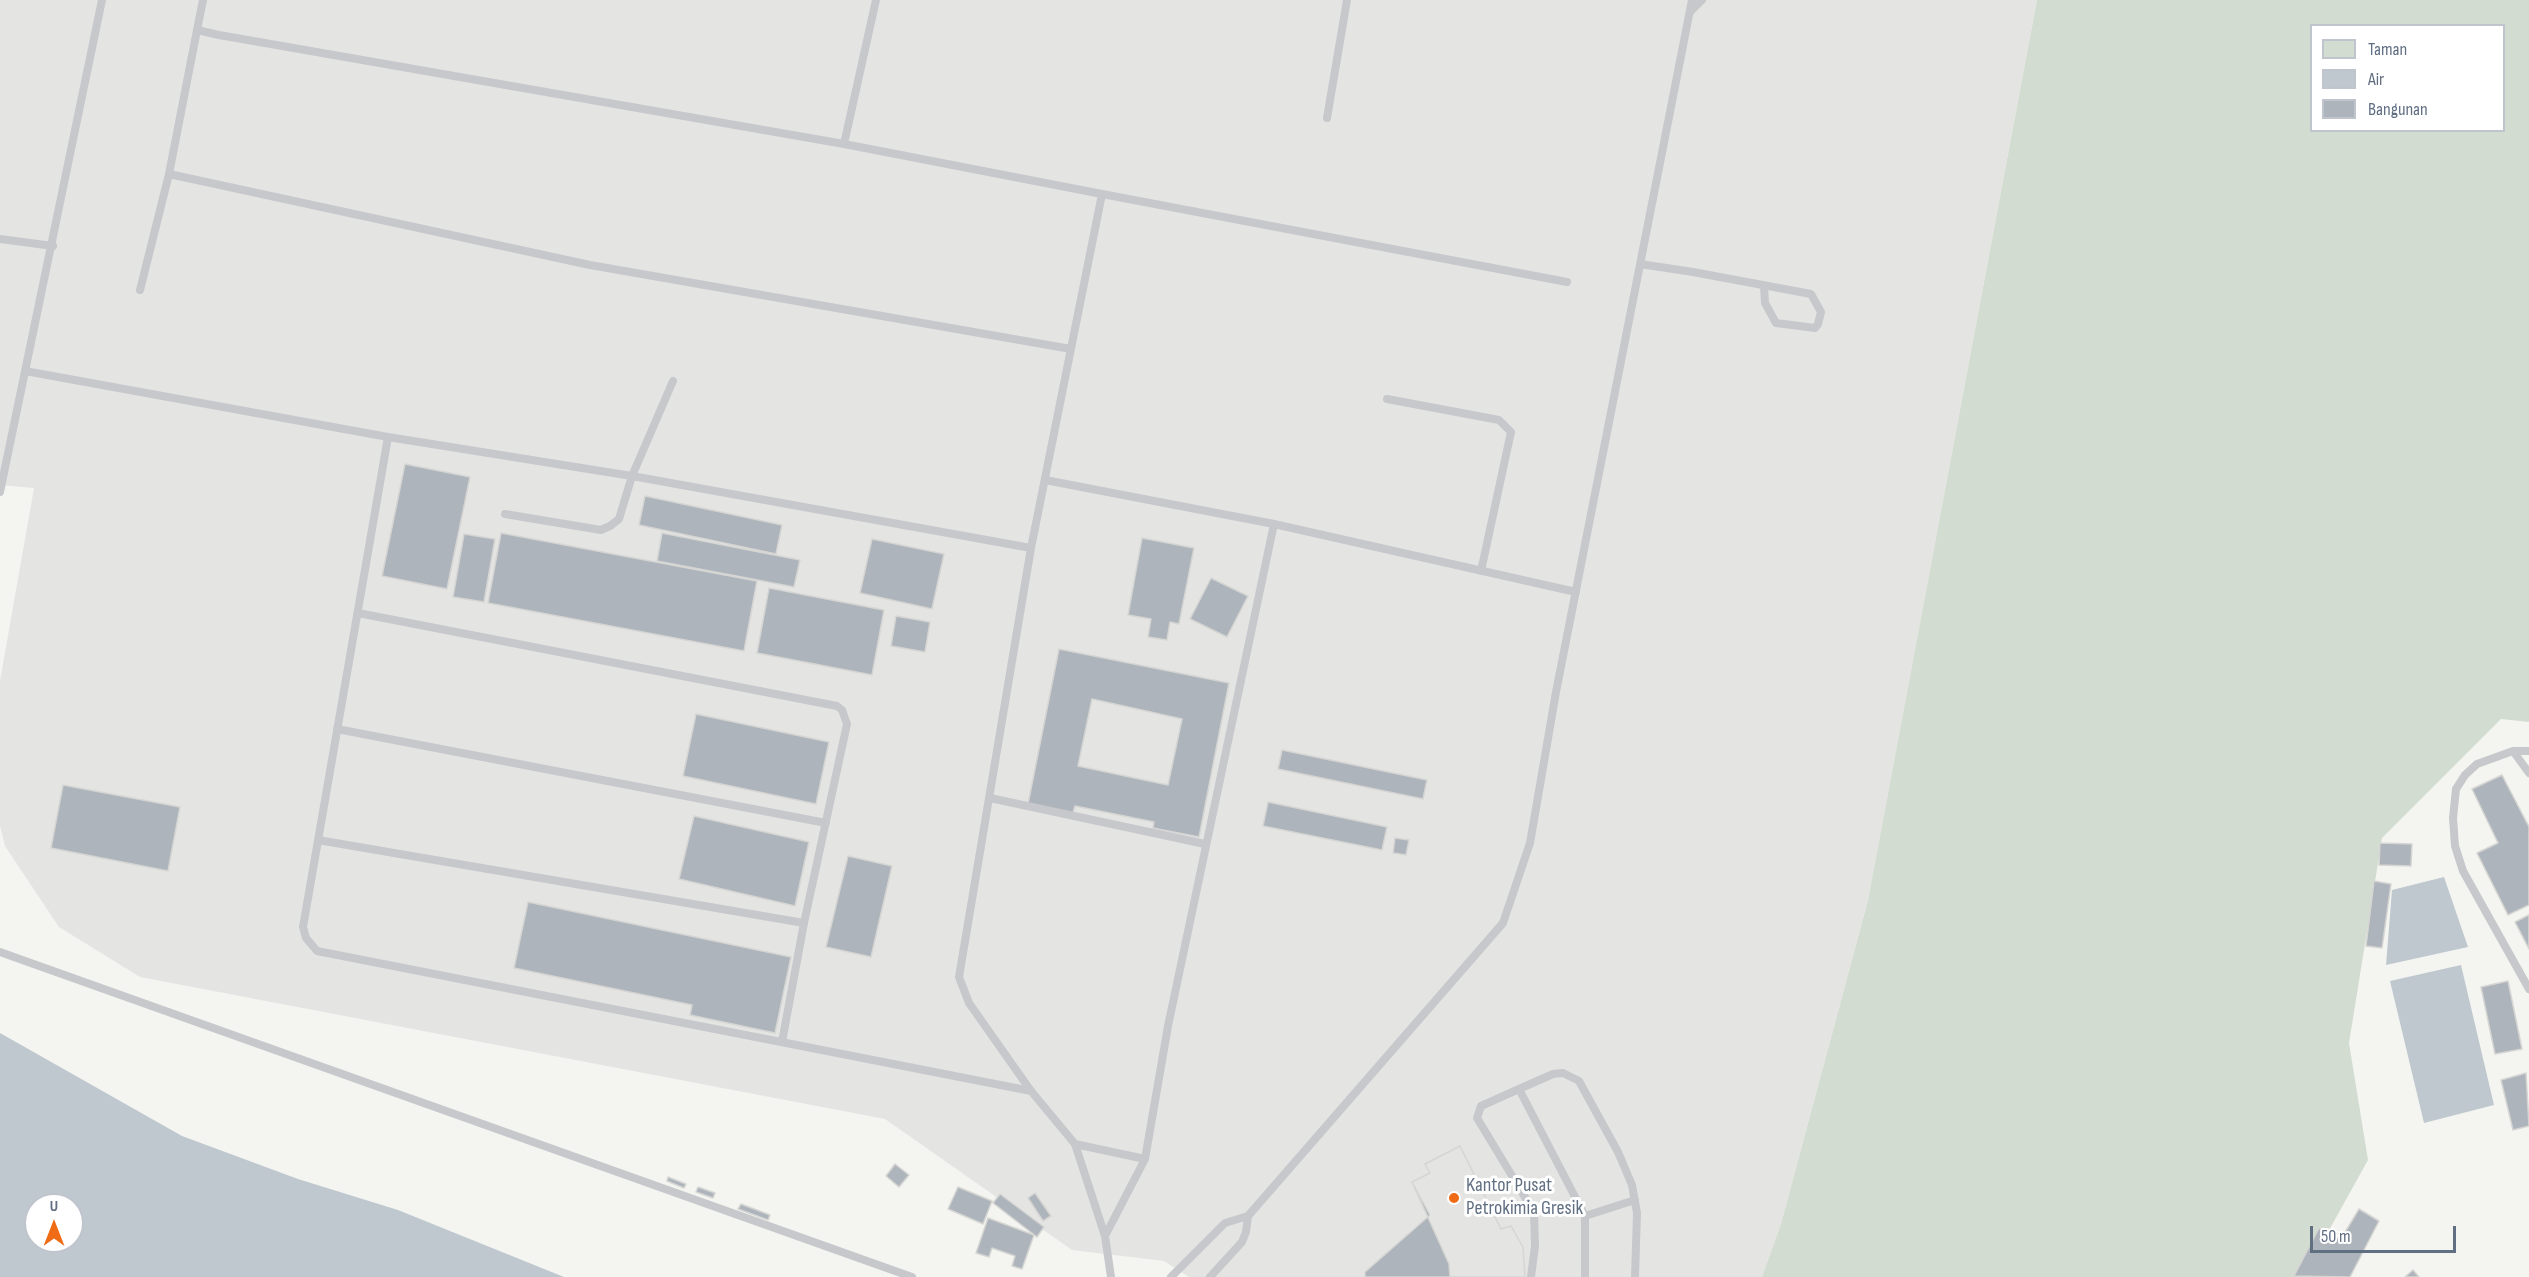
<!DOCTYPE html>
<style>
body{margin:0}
#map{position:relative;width:2529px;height:1277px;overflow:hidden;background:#f4f5f0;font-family:"Sofia Sans Condensed",sans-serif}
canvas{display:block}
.legend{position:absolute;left:2310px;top:24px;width:195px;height:108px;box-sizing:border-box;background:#fff;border:2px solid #c0c5cd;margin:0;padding:8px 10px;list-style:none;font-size:18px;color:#616f83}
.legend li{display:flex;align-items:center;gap:12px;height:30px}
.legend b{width:30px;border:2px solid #c0c5cd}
.north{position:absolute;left:24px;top:1193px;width:60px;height:60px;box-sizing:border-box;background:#fff;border:2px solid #c0c5cd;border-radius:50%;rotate:0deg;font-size:16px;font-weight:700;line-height:24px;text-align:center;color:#616f83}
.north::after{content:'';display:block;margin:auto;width:21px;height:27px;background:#ef6b15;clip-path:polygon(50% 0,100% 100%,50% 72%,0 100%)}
.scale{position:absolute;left:2310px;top:1226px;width:146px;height:27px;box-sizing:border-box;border:3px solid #616f83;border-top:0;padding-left:8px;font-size:18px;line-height:21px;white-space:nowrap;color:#616f83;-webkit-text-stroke:4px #fff;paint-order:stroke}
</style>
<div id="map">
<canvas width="2529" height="1277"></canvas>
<ul class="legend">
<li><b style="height:16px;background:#d3dcd1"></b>Taman</li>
<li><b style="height:16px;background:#bfc8cf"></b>Air</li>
<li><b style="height:16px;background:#aeb4bb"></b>Bangunan</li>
</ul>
<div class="north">U</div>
<div class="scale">50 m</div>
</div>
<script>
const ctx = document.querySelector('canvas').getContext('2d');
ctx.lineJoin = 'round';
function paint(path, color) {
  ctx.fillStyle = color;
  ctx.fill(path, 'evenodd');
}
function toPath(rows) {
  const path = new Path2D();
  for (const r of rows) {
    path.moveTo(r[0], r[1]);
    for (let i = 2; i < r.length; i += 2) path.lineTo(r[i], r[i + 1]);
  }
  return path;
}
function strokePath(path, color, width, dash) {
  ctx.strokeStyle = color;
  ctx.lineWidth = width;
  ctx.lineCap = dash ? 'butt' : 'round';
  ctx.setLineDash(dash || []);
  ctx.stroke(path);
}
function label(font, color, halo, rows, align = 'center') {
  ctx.font = font + ' "Sofia Sans Condensed",sans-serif';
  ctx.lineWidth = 6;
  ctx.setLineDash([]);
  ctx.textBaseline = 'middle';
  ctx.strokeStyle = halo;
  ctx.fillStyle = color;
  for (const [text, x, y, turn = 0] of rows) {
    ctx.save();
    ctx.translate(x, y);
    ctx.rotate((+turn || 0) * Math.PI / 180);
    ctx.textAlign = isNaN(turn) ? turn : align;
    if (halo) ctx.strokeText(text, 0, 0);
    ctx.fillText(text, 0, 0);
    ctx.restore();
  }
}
const built = toPath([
 [0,0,2037,0,1868,900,1781,1224,1762,1277,1189,1277,1164,1261,1072,1250,885,1119,140,977,59,927,5,846,0,826,0,681,34,488,0,485]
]);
const green = toPath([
 [2037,0,2529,0,2529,722,2501,719,2382,838,2349,1043,2368,1160,2303,1277,1762,1277,1781,1224,1868,900],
 [2312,26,2504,26,2504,130,2312,130]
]);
const water = toPath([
 [2444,877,2468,947,2386,965,2392,890],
 [2461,965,2494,1105,2424,1123,2390,981],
 [0,1033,182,1136,298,1179,398,1210,564,1277,0,1277],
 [36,1205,72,1205,72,1241,36,1241]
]);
const building = toPath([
 [405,464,470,477,447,589,382,576,405,464],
 [645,496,782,525,776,554,639,525,645,496],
 [501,533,757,581,744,651,488,603,501,533],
 [662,533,800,560,794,587,657,561,662,533],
 [464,534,495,539,484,602,453,597,464,534],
 [1142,538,1194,548,1179,624,1170,622,1167,640,1148,637,1151,619,1128,615,1142,538],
 [872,539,944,554,932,609,860,593,872,539],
 [1211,578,1248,596,1227,637,1190,619,1211,578],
 [769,588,884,610,872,675,757,653,769,588],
 [896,616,930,622,925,652,891,646,896,616],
 [1059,649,1229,683,1199,837,1153,828,1154,822,1075,806,1073,813,1028,804,1059,649],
 [1092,699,1182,719,1168,785,1078,766,1092,699],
 [696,714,829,742,816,804,683,776,696,714],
 [1282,750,1427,780,1423,799,1278,769,1282,750],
 [2502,775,2529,827,2529,905,2508,915,2477,853,2498,843,2472,789,2502,775],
 [63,785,180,807,168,871,51,848,63,785],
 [1268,802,1387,827,1382,850,1263,826,1268,802],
 [694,816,809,842,795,906,679,879,694,816],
 [1395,838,1409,840,1406,855,1393,853,1395,838],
 [2380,843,2412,844,2411,866,2379,865,2380,843],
 [848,856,892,866,871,957,826,947,848,856],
 [2374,881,2391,884,2382,948,2366,946,2374,881],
 [528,902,791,957,775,1033,690,1015,692,1005,514,968,528,902],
 [2529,915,2529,949,2515,922,2529,915],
 [2508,981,2522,1049,2495,1054,2481,987,2508,981],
 [2526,1073,2529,1126,2513,1130,2501,1080,2526,1073],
 [1460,1146,1501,1229,1511,1226,1523,1247,1525,1277,1365,1277,1365,1272,1430,1215,1412,1182,1430,1173,1425,1164,1460,1146],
 [1460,1146,1501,1229,1511,1226,1523,1247,1525,1277,1450,1277,1449,1264,1412,1182,1430,1173,1425,1164,1460,1146],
 [895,1164,909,1175,899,1187,886,1176,895,1164],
 [668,1177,686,1184,684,1188,667,1181,668,1177],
 [698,1187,715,1193,713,1198,696,1192,698,1187],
 [958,1187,992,1201,983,1224,948,1209,958,1187],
 [1035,1193,1051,1216,1043,1221,1028,1198,1035,1193],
 [1000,1194,1044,1227,1037,1237,993,1203,1000,1194],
 [741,1204,770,1215,768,1220,738,1209,741,1204],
 [2359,1209,2379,1221,2350,1277,2294,1276,2319,1228,2341,1239,2359,1209],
 [988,1218,1034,1235,1022,1269,1012,1266,1015,1256,992,1248,989,1257,976,1253,988,1218],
 [2413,1270,2419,1277,2405,1277,2413,1270]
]);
const service = toPath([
 [203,0,197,30,219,35,844,144],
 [876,0,844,144,1102,194,1031,548,959,977,969,1003,1031,1091,1075,1144,1105,1236,1111,1277],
 [1691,11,1702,0],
 [1327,118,1347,0],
 [169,174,590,265,1071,349],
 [1102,194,1567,282],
 [0,239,53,246],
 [1640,264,1693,272,1811,294,1821,312,1818,324,1815,328,1776,323,1765,303,1764,286],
 [140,290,169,174,197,30],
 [25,371,388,437,632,476,1031,548],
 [1387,399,1499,420,1511,432,1481,571],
 [388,437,303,927,306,938,317,951,1031,1091],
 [1045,480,1274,524,1168,1026,1145,1159,1105,1236],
 [0,492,102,0],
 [505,514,601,530,610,526,619,519,632,476,673,381],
 [1274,524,1576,592],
 [358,613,837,706,842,710,847,724,804,923,782,1042],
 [337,729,826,823],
 [2513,751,2529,773],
 [2529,751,2513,751,2477,764,2465,775,2456,789,2453,818,2455,846,2463,871,2529,989],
 [990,798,1205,844],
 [318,840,804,923],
 [0,952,912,1277],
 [1519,1089,1481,1106,1477,1118,1534,1212,1535,1246,1531,1277],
 [1075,1144,1145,1159],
 [1585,1216,1635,1200],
 [1171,1277,1225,1223,1248,1216],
 [1210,1277,1242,1242,1246,1232,1248,1216,1503,923,1530,843,1556,692,1692,0],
 [1585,1277,1585,1216,1519,1089,1553,1074,1563,1073,1579,1081,1618,1152,1632,1185,1637,1213,1635,1277]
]);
const markers = [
 [1454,1198,6,"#ef6b15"]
];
const poiNames = [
 ["Kantor Pusat",1466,1186],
 ["Petrokimia Gresik",1466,1209]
];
paint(built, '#e4e5e3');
paint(green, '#d3dcd1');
paint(water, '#bfc8cf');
paint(building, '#aeb4bb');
strokePath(building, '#d5d6d3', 1.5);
strokePath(service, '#c6c8cc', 8);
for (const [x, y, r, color] of markers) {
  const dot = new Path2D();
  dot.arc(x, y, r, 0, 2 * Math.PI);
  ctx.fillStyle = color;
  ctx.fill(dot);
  strokePath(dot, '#fff', 2);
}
label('20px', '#616f83', '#fff', poiNames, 'left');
</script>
